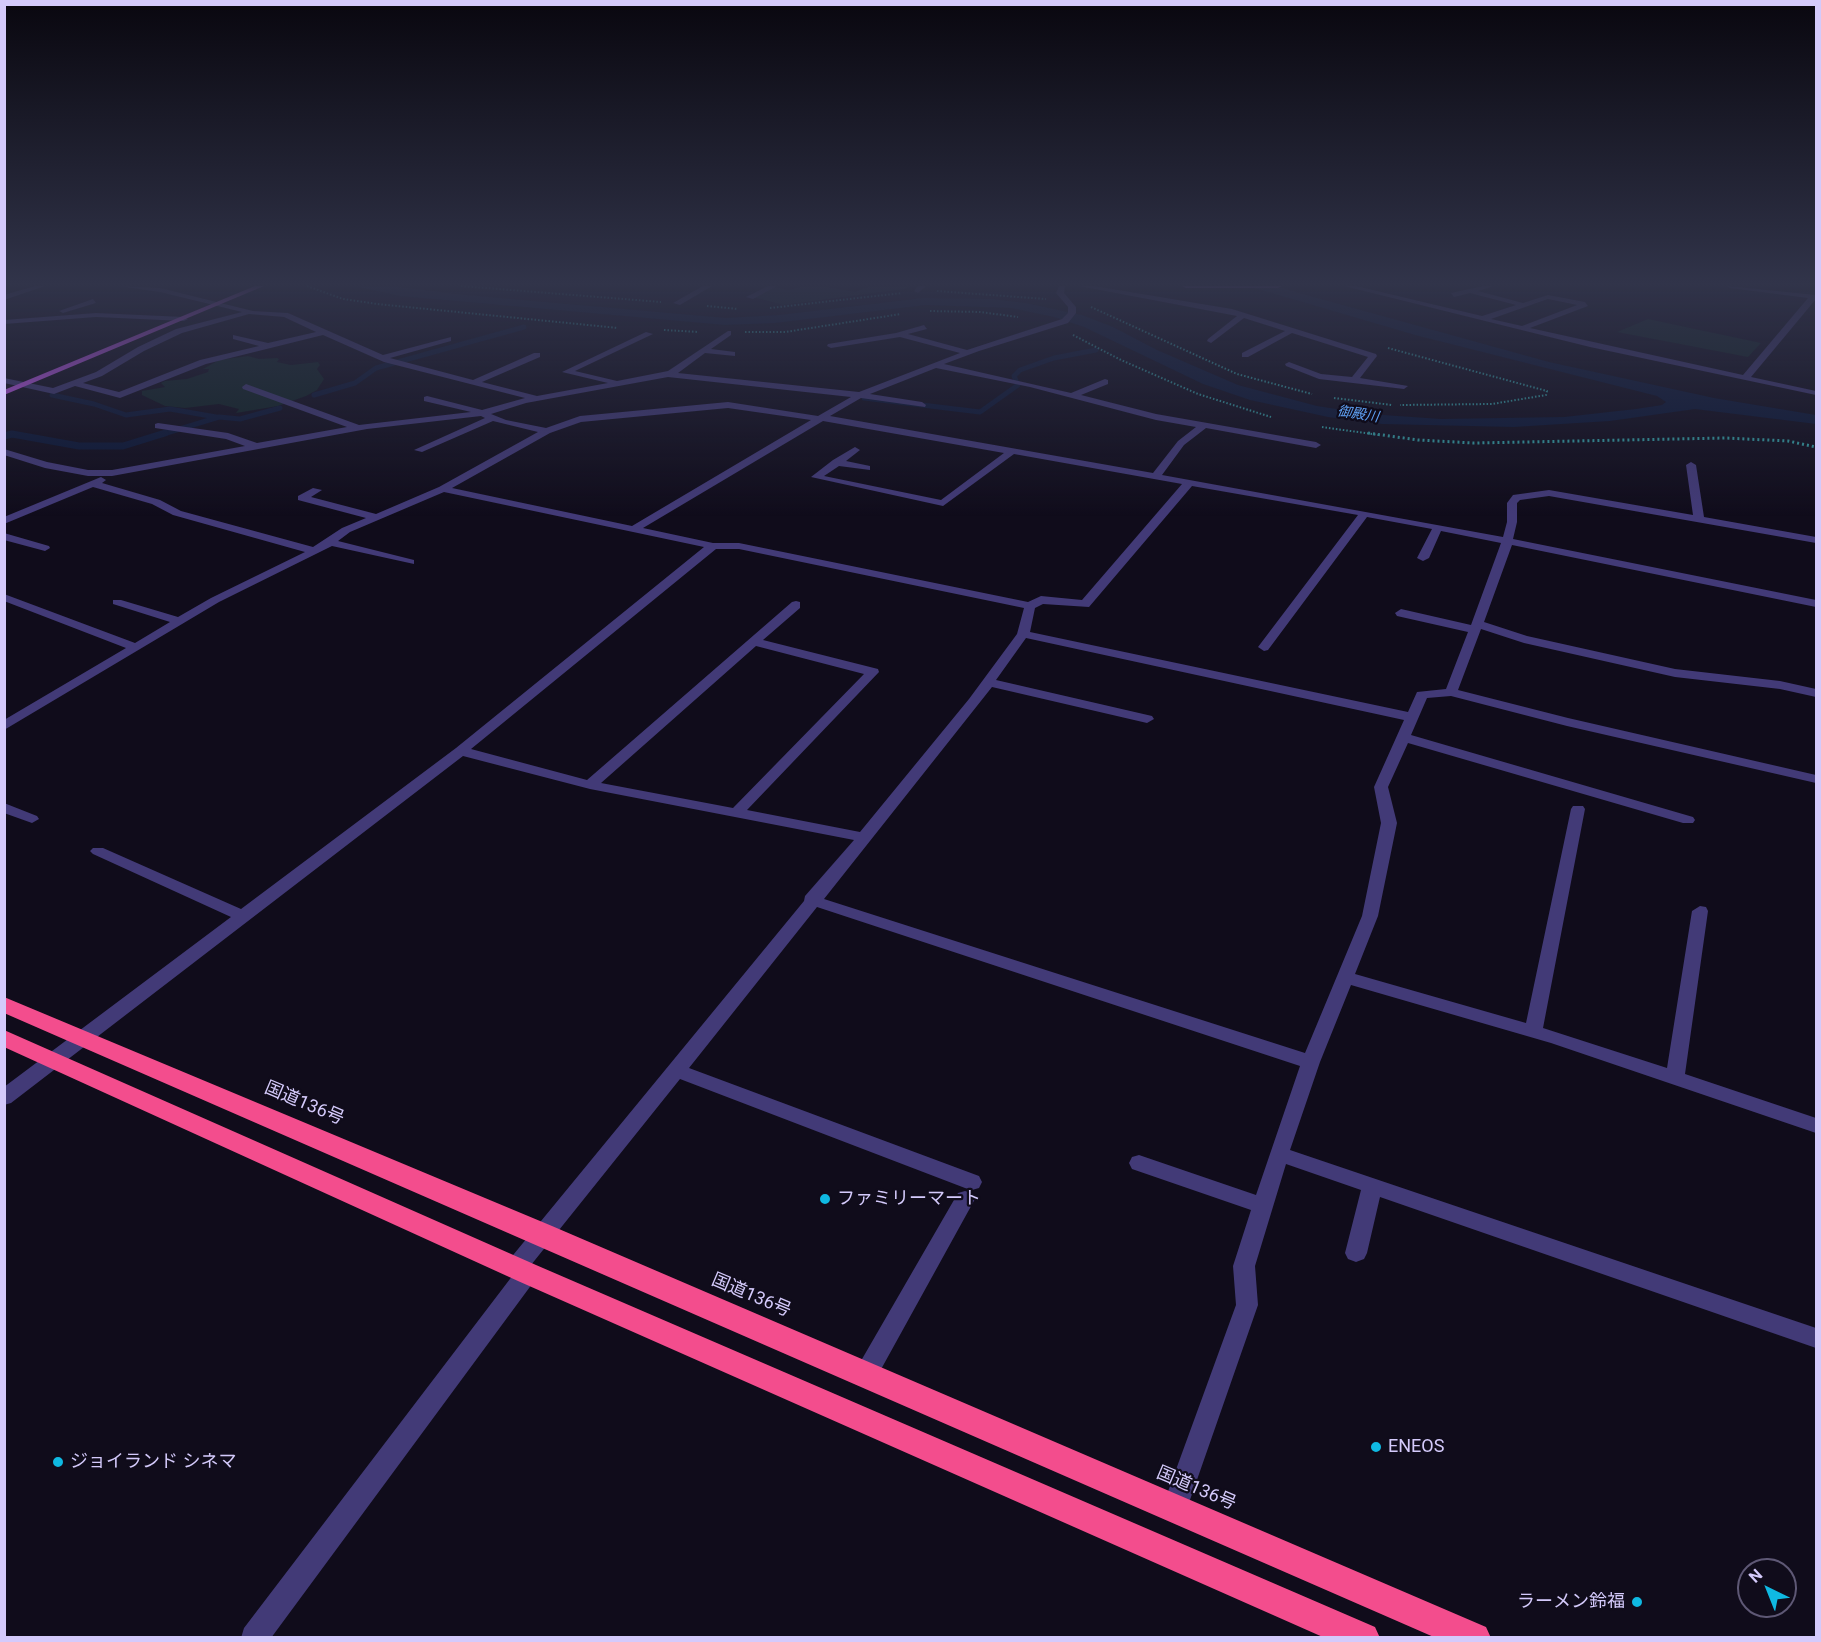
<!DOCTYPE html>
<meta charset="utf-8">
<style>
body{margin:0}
#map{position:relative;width:1821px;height:1642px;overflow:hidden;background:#100c1b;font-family:Roboto,sans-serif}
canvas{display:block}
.frame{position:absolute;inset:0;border:6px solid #d4cafb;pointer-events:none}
.north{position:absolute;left:1737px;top:1558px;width:60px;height:60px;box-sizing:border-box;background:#100c1b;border:2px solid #5e5875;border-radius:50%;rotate:317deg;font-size:16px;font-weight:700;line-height:24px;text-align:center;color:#d4cafb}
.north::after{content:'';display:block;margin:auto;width:21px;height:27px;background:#0fb9e2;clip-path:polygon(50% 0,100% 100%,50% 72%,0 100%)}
</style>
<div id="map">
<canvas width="1821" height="1642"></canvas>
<div class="frame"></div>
<div class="north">N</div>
</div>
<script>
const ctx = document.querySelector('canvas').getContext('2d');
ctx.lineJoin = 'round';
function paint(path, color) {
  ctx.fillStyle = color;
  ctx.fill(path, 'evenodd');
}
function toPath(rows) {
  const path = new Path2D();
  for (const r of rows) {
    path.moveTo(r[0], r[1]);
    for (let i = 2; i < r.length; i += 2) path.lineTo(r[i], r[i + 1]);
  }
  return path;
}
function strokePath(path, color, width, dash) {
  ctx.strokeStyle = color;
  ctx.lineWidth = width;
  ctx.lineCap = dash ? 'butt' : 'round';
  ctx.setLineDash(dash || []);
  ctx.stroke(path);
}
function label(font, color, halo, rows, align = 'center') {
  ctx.font = font + ' Roboto,"Noto Sans JP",sans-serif';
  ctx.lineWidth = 4.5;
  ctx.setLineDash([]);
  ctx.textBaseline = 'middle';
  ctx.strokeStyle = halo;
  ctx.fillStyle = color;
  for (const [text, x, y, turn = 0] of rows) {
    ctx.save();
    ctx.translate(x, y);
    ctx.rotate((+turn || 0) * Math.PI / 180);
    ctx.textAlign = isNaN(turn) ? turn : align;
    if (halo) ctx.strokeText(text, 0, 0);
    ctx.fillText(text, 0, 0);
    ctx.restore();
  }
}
const green = toPath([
 [804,286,822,286,855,292,871,286,913,286,904,289,783,305,753,297,773,287,789,290],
 [1648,319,1761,343,1748,357,1617,332],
 [248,356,259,359,277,358,279,359,277,362,291,365,318,362,320,365,317,369,324,379,317,390,306,396,278,406,236,413,239,409,219,404,185,408,165,406,142,395,142,391,165,387,161,383,165,381,187,379,208,372,209,369,203,369,219,360]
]);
const water = toPath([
 [354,286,390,286,466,295,726,318,779,315,923,298,992,299,1026,303,1082,315,1113,327,1157,350,1238,385,1317,406,1369,414,1441,419,1564,417,1636,409,1662,405,1666,402,1657,396,1415,335,1248,286,1274,286,1549,362,1714,398,1816,415,1816,424,1695,409,1610,421,1514,427,1382,424,1328,417,1250,400,1203,384,1084,327,1054,317,1011,308,926,305,775,323,725,325,400,296]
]);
const streamFar1 = toPath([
 [52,395,94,404,126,415,170,409,216,417],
 [314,395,355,383,376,368,524,327],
 [864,398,980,412,1018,385,1014,376,1020,370,1054,358,1096,350],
 [9,435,16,435],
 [160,435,219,417,240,419,280,408]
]);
const stream = toPath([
 [4,436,12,434,79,446,123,446,165,433]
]);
const pathFar1 = toPath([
 [307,286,343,299,377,304,618,328],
 [461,286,661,302],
 [937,291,1046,299],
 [707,306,738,309],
 [1091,307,1237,374,1312,394],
 [770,308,902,293],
 [930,311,980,312,1018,317],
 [664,330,699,332],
 [745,332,785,332,901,314],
 [1073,335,1121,360,1198,394,1271,417],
 [1388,348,1547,391,1546,395,1492,404,1400,405],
 [1334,398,1392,405],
 [1322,427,1379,435]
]);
const path = toPath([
 [1368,433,1418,440,1474,443,1725,438,1788,441,1816,447]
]);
const minor = toPath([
 [35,286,45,286,4,300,4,295,35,286],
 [119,286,160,288,253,311,288,313,383,355,451,337,451,341,390,358,473,380,534,353,540,353,540,357,482,382,537,396,608,383,562,372,646,332,653,334,575,371,617,381,668,371,728,331,731,331,731,335,711,349,735,352,735,356,705,353,678,373,859,392,960,353,900,337,831,348,827,346,828,344,896,333,924,325,927,329,908,334,967,350,1062,319,1068,313,1068,307,1056,293,1059,286,1065,286,1064,293,1076,307,1076,313,1068,323,979,351,944,364,1071,393,1105,379,1108,380,1108,384,1081,395,1156,414,1316,442,1321,445,1316,448,1206,428,1184,445,1162,475,1503,537,1507,522,1507,503,1513,495,1549,490,1693,515,1686,465,1691,462,1696,465,1704,517,1816,537,1816,543,1549,496,1520,500,1517,503,1517,522,1513,539,1816,600,1816,607,1512,545,1484,622,1527,636,1675,669,1780,681,1816,689,1816,697,1780,689,1675,677,1524,643,1481,629,1458,690,1568,718,1816,775,1816,783,1567,726,1451,696,1427,698,1411,735,1693,817,1695,820,1693,823,1683,823,1408,743,1388,787,1397,823,1378,916,1355,974,1526,1023,1571,809,1573,806,1583,806,1585,809,1543,1028,1667,1068,1692,911,1700,906,1706,907,1708,911,1685,1074,1816,1118,1816,1133,1551,1043,1351,985,1320,1062,1290,1150,1816,1328,1816,1348,1380,1197,1367,1253,1364,1259,1356,1262,1348,1259,1345,1253,1361,1190,1286,1164,1255,1266,1258,1305,1184,1517,1175,1521,1166,1517,1162,1508,1236,1305,1233,1266,1251,1210,1132,1169,1129,1163,1132,1157,1139,1155,1256,1195,1300,1066,817,907,689,1068,979,1176,982,1182,979,1188,972,1190,965,1188,680,1079,531,1265,538,1273,535,1280,271,1638,241,1638,244,1628,513,1275,506,1267,509,1260,804,901,805,896,854,840,590,789,463,756,11,1103,4,1105,4,1087,231,917,93,854,90,851,93,848,103,848,241,909,456,748,704,547,444,492,350,532,338,541,414,560,414,564,332,546,219,602,4,730,4,720,126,648,4,601,4,594,135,643,170,622,113,604,113,600,121,600,178,617,211,598,305,552,173,515,152,504,93,487,4,524,4,517,101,477,106,480,102,483,160,500,181,511,313,547,342,528,366,518,298,500,298,496,313,488,322,490,311,497,376,514,439,487,538,432,493,421,422,452,414,450,485,418,481,416,367,429,112,476,88,476,45,468,4,455,4,449,47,462,88,470,112,470,245,446,226,439,155,428,155,424,158,423,228,433,257,443,347,427,243,389,242,387,246,384,359,425,471,412,424,401,424,397,427,396,482,410,525,398,384,362,323,335,206,364,120,398,75,386,54,394,4,383,4,378,53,388,96,372,138,347,176,329,242,312,160,292,119,286],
 [249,314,284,317,316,332,268,343,233,335,233,339,259,346,200,360,119,392,83,383,102,376,144,351,182,333,249,314],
 [936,368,1030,387,1156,420,1196,427,1178,441,1153,473,830,416,861,398,925,407,926,405,922,402,870,394,936,368],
 [668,377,851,397,818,416,728,402,580,416,546,428,506,420,491,414,526,403,668,377],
 [728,408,811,420,632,526,452,488,550,433,581,422,728,408],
 [823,421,1004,453,941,500,824,476,839,466,870,470,870,466,846,461,860,450,855,447,833,460,811,477,943,506,1014,454,1182,484,1082,600,1041,596,1028,602,739,543,713,543,643,528,823,421],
 [1192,486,1358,515,1258,647,1264,651,1268,650,1367,517,1432,529,1417,558,1423,561,1429,558,1441,531,1501,543,1471,625,1401,609,1395,613,1397,616,1468,632,1446,689,1417,692,1408,712,1030,632,1035,608,1043,604,1089,607,1192,486],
 [716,549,739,549,1024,608,1017,634,969,699,860,832,747,810,879,672,878,669,763,640,800,608,800,602,796,601,792,602,587,780,471,749,716,549],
 [1026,638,1404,720,1374,787,1381,823,1362,916,1305,1053,824,899,992,687,1147,723,1154,719,1152,716,996,680,1026,638],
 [756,646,864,674,733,808,601,783,756,646],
 [703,286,712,286,680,305,673,303,703,286],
 [768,286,777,286,753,299,746,297,768,286],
 [918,286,926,286,918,293,914,291,918,286],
 [1079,286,1094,286,1232,309,1376,354,1377,356,1360,378,1408,386,1404,389,1319,379,1286,366,1285,364,1289,362,1321,374,1352,377,1368,357,1292,333,1248,357,1242,357,1242,353,1285,331,1244,318,1211,343,1207,341,1208,339,1237,316,1079,286],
 [1344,286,1356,286,1482,316,1516,305,1470,293,1454,297,1451,293,1483,286,1494,286,1478,291,1523,303,1548,295,1585,302,1588,306,1530,328,1743,375,1808,298,1730,288,1727,286,1816,295,1816,299,1751,377,1816,391,1816,395,1590,347,1344,286],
 [1548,299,1577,305,1522,326,1491,319,1548,299],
 [93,299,96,303,63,313,59,311,93,299],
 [96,313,184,317,188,319,184,321,96,317,4,324,4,320,96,313],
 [4,533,49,546,50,548,45,551,4,540,4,533],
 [4,803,37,816,39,819,32,823,4,813,4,803],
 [965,1191,972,1193,975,1199,874,1382,866,1385,858,1382,854,1374,858,1366,958,1193,965,1191]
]);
const major = toPath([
 [255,286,264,286,4,395,4,390,255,286],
 [1182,286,1282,286,1278,288,1186,288,1182,286]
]);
const highway = toPath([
 [4,997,552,1226,1486,1627,1491,1638,1436,1638,4,1013,4,997],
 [4,1030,536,1265,1375,1627,1380,1638,1325,1638,518,1281,4,1047,4,1030]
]);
const markers = [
 [825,1199,6,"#0fb9e2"],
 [1376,1447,6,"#0fb9e2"],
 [58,1462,6,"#0fb9e2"],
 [1637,1602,6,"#0fb9e2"]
];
const farWaternames = [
 ["御殿川",1358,415,9]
];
const nearStreetnames = [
 ["国道136号",304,1104,23],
 ["国道136号",751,1296,23],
 ["国道136号",1196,1489,23]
];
const nearPoinames = [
 ["ファミリーマート",837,1199],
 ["ENEOS",1388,1447],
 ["ジョイランド シネマ",70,1462],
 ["ラーメン鈴福",1625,1602,"right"]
];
paint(green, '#102324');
paint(water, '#0b1635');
strokePath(streamFar1, '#0b1635', 5);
strokePath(stream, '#0b1635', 7);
strokePath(pathFar1, '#34a1a5', 2, [1.5, 2]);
strokePath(path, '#34a1a5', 3, [2, 3]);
paint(minor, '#423a77');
paint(major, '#c858f4');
paint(highway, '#f34d8d');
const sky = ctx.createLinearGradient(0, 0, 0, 516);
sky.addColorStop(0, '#09070f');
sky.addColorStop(0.55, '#31344a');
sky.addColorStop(1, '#31344a00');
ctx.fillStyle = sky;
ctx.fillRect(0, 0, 1821, 516);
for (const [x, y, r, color] of markers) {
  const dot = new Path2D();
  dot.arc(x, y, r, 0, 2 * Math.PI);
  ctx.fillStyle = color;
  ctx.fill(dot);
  strokePath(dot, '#100c1b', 2);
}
label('italic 14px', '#5fa1f4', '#100c1b', farWaternames);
label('18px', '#d4cafb', '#100c1b', nearStreetnames);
label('18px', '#d4cafb', '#100c1b', nearPoinames, 'left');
</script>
